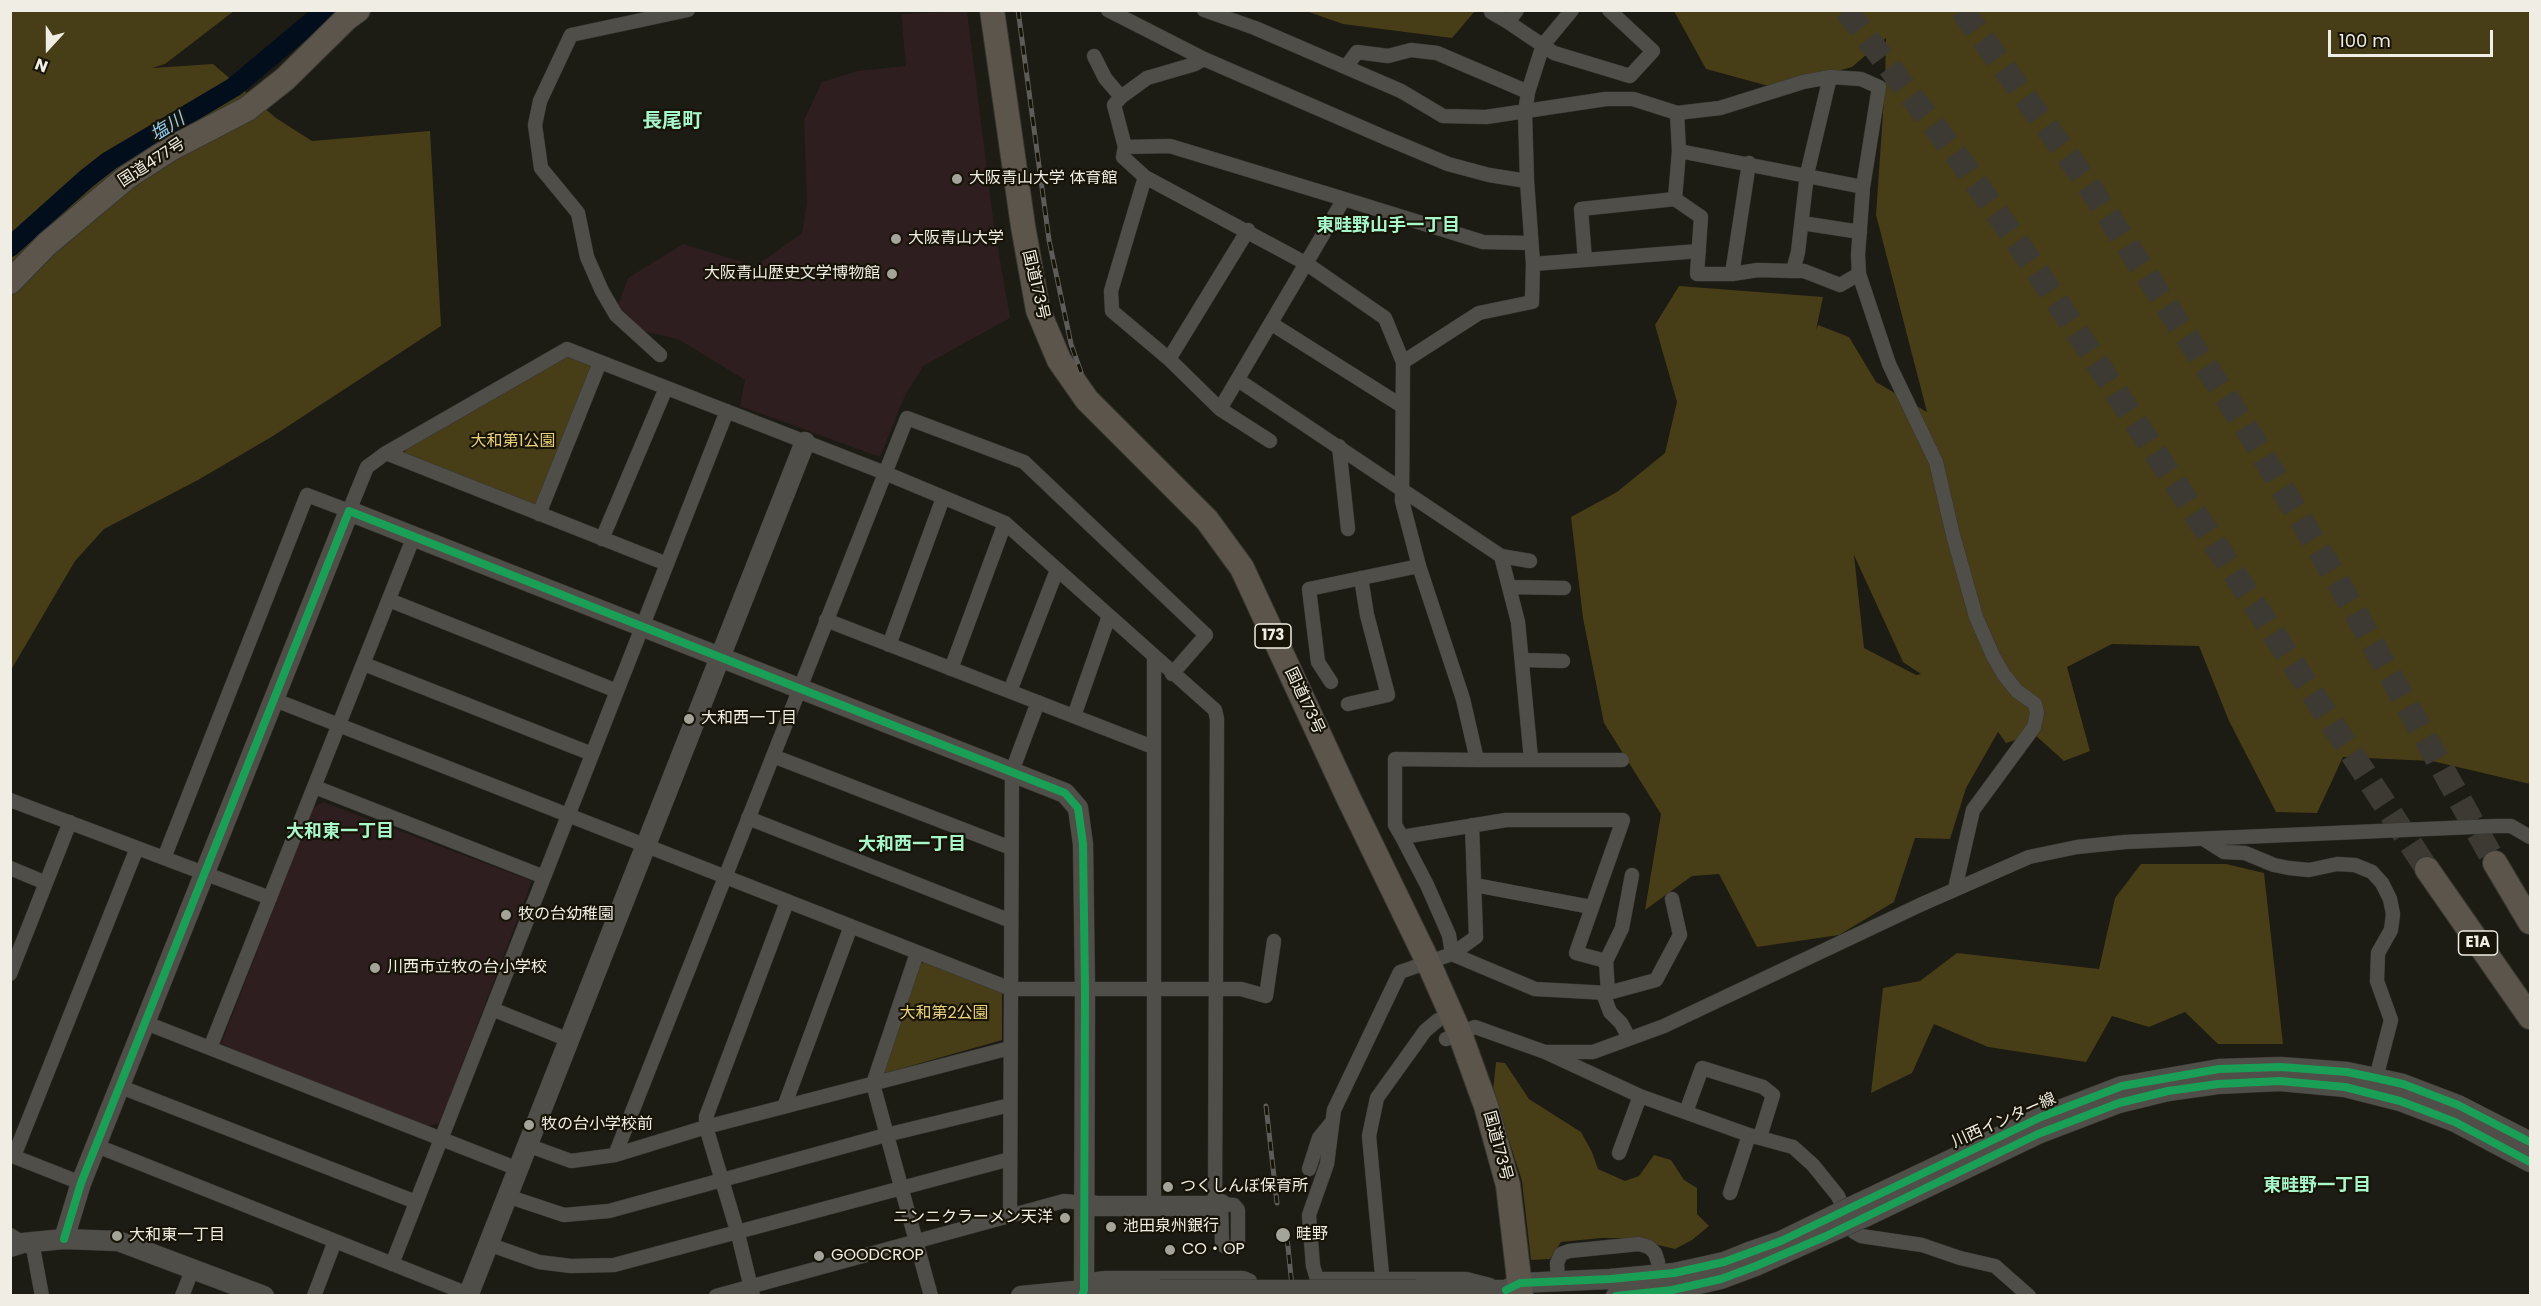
<!DOCTYPE html>
<meta charset="utf-8">
<style>
body{margin:0}
#map{position:relative;width:2541px;height:1306px;overflow:hidden;background:#1c1b14;font-family:Poppins,sans-serif}
canvas{display:block}
.frame{position:absolute;inset:0;border:12px solid #efede4;pointer-events:none}
.north{position:absolute;left:18px;top:18px;width:60px;height:60px;-webkit-text-stroke:4px #171307;paint-order:stroke;rotate:201deg;font-size:16px;font-weight:700;line-height:24px;text-align:center;color:#efede4}
.north::after{content:'';display:block;margin:auto;width:21px;height:27px;background:#efede4;clip-path:polygon(50% 0,100% 100%,50% 72%,0 100%)}
.scale{position:absolute;left:2328px;top:30px;width:165px;height:27px;box-sizing:border-box;border:3px solid #efede4;border-top:0;padding-left:8px;font-size:18px;line-height:21px;white-space:nowrap;color:#efede4;-webkit-text-stroke:4px #171307;paint-order:stroke}
</style>
<div id="map">
<canvas width="2541" height="1306"></canvas>
<div class="frame"></div>
<div class="north">N</div>
<div class="scale">100 m</div>
</div>
<script>
const ctx = document.querySelector('canvas').getContext('2d');
ctx.lineJoin = 'round';
function paint(path, color) {
  ctx.fillStyle = color;
  ctx.fill(path, 'evenodd');
}
function toPath(rows) {
  const path = new Path2D();
  for (const r of rows) {
    path.moveTo(r[0], r[1]);
    for (let i = 2; i < r.length; i += 2) path.lineTo(r[i], r[i + 1]);
  }
  return path;
}
function strokePath(path, color, width, dash) {
  ctx.strokeStyle = color;
  ctx.lineWidth = width;
  ctx.lineCap = dash ? 'butt' : 'round';
  ctx.setLineDash(dash || []);
  ctx.stroke(path);
}
function label(font, color, halo, rows, align = 'center') {
  ctx.font = font + ' Poppins,"Noto Sans JP",sans-serif';
  ctx.lineWidth = 4.5;
  ctx.setLineDash([]);
  ctx.textBaseline = 'middle';
  ctx.strokeStyle = halo;
  ctx.fillStyle = color;
  for (const [text, x, y, turn = 0] of rows) {
    ctx.save();
    ctx.translate(x, y);
    ctx.rotate((+turn || 0) * Math.PI / 180);
    ctx.textAlign = isNaN(turn) ? turn : align;
    if (halo) ctx.strokeText(text, 0, 0);
    ctx.fillText(text, 0, 0);
    ctx.restore();
  }
}
const education = toPath([
 [967,11,994,225,1010,318,923,366,904,398,880,457,740,406,745,380,678,339,634,329,616,311,628,278,683,244,756,266,802,233,807,203,804,120,822,82,857,71,906,66,901,14],
 [323,802,532,881,440,1123,424,1127,221,1044,313,808]
]);
const green = toPath([
 [11,11,234,11,165,64,152,68,213,64,276,118,312,141,430,131,441,326,273,436,198,480,104,529,75,561,11,670],
 [1306,11,1475,11,1452,38,1343,24],
 [1674,11,2530,11,2530,784,2432,761,2343,757,2317,813,2276,812,2229,721,2199,646,2112,644,2067,667,2090,751,2064,761,2034,734,2006,743,1998,732,1966,788,1950,839,1915,838,1894,902,1839,935,1757,947,1719,874,1692,876,1645,910,1661,814,1604,723,1583,618,1571,517,1617,492,1665,453,1677,402,1655,325,1679,286,1823,297,1816,330,1818,325,1849,337,1876,382,1927,412,1876,215,1885,84,1886,38,1852,67,1776,88,1706,69],
 [1854,555,1903,662,1921,674,1916,675,1864,648],
 [569,353,597,364,541,507,405,453,406,447],
 [2141,864,2226,864,2264,873,2283,1044,2218,1044,2185,1012,2149,1027,2112,1016,2086,1062,1988,1047,1934,1024,1912,1073,1871,1093,1883,988,1920,981,1957,953,2099,969,2115,898],
 [925,962,1002,992,1002,1040,882,1074,919,964],
 [1496,1062,1505,1063,1529,1099,1581,1132,1592,1152,1598,1169,1625,1181,1639,1176,1654,1155,1671,1160,1684,1180,1697,1188,1697,1214,1709,1226,1692,1240,1675,1249,1628,1238,1601,1238,1561,1242,1550,1259,1531,1260,1522,1181,1493,1091]
]);
const river = toPath([
 [10,247,86,179,109,161,234,87,326,10]
]);
const highwayTunnel = toPath([
 [1846,10,1963,164,2039,274,2427,869],
 [1962,10,2083,177,2255,442,2341,587,2495,863]
]);
const street = toPath([
 [1108,10,1204,59,1386,138,1448,164,1489,175,1527,181],
 [1204,10,1255,28,1401,91,1443,116,1486,117,1606,99,1633,99,1677,113,1679,151,1675,199,1701,217,1697,274,1732,274,1758,270,1793,271,1798,252,1807,174,1830,77],
 [1572,10,1543,45,1528,92,1525,113,1527,181,1533,264,1585,260],
 [1491,12,1508,22,1517,10],
 [1508,22,1554,53,1630,76,1653,51,1609,10],
 [1094,56,1105,78,1121,97,1114,105,1125,147,1123,157,1145,177,1111,291,1112,311,1169,359,1220,409,1344,199,1483,242,1531,243],
 [1346,67,1357,52,1388,56,1411,50,1437,53,1528,92],
 [1121,97,1147,78,1195,64,1204,59],
 [1677,113,1720,108,1803,82,1830,77,1861,79,1879,87,1863,187,1858,255,1859,274,1840,285,1804,271,1793,271],
 [1125,147,1170,146,1344,199],
 [1679,151,1863,187],
 [1145,177,1307,264,1385,318,1403,362,1402,501,1419,566,1463,699,1477,760,1395,759,1395,825,1402,837,1506,820,1623,820,1576,953,1606,961,1608,993,1535,989,1452,954,1449,935,1427,885,1402,837],
 [1675,199,1581,209,1585,260,1699,251],
 [1802,223,1860,232],
 [1732,274,1749,163],
 [1859,274,1889,364,1936,462,1953,535,1976,617,1993,656,2004,675,2017,691,2035,704,2037,713,2034,727,1973,810,1955,889],
 [1272,324,1402,406],
 [660,355,616,315,602,291,587,257,578,213,541,168,535,125,540,101,571,35,688,10],
 [1169,359,1248,230],
 [1403,362,1479,313,1532,302,1533,264],
 [1238,380,1501,556,1530,561],
 [1220,409,1270,441],
 [1339,446,1348,529],
 [386,453,667,564],
 [539,514,600,362],
 [602,539,666,388],
 [1501,556,1518,622,1531,759],
 [1509,587,1564,588],
 [389,600,617,691],
 [826,620,1153,747],
 [889,645,943,498],
 [1154,657,1154,1206],
 [1522,660,1563,661],
 [364,664,592,754],
 [951,669,1005,523],
 [1331,682,1318,662,1309,589,1419,566],
 [1010,691,1057,570],
 [275,700,1011,989,1241,989,1266,996,1274,941],
 [1348,704,1388,695,1367,615,1361,578],
 [1074,716,1109,616],
 [773,756,1011,848],
 [1477,760,1622,760],
 [315,787,544,877],
 [10,800,270,898],
 [748,818,1011,921],
 [2205,840,2224,852,2245,853,2274,865,2289,868,2309,870,2337,864,2355,865,2372,872,2382,883,2390,899,2393,914,2391,930,2378,953,2377,981,2391,1020,2376,1078],
 [164,858,307,495,349,511,367,467,386,453,567,349,885,473,1005,523,1215,710,1217,719,1215,1204],
 [10,868,46,883],
 [1475,885,1591,907],
 [917,953,873,1084,931,1296],
 [1606,961,1622,928,1632,875],
 [10,974,70,822],
 [1603,993,1610,1012,1621,1023,1629,1038],
 [1608,993,1656,980,1680,935,1672,899],
 [492,1009,569,1040],
 [146,1023,518,1169],
 [1446,1039,1475,1027,1545,1052,1640,1096,1749,1135,1793,1147,1813,1165,1838,1196,1854,1232,1861,1236,1922,1245,1960,1258,1995,1266,2029,1296],
 [210,1048,414,536],
 [1545,1052,1593,1052,1664,1026,1920,905,2029,857,2077,847,2125,842,2496,826,2511,826,2530,837],
 [121,1087,416,1202],
 [784,1107,851,926],
 [1686,1112,1702,1068,1763,1087,1773,1095,1760,1137],
 [527,1145,571,1161,615,1155,706,1127,1010,1048],
 [97,1146,473,1296],
 [1619,1153,1640,1096],
 [10,1155,81,1183],
 [615,1155,907,418,1024,462,1206,635,1172,674],
 [14,1156,137,848],
 [1309,1169,1319,1138,1332,1122],
 [1730,1193,1749,1135],
 [507,1196,564,1215,609,1211,886,1135,1010,1105],
 [1221,1204,1234,1205,1238,1210,1238,1242,1234,1248,1224,1246,1222,1242,1221,1204],
 [1010,1215,1012,771,1038,702],
 [10,1235,23,1243],
 [32,1242,42,1296],
 [488,1244,539,1262,571,1266,614,1265,1010,1159],
 [392,1264,727,411],
 [1317,1279,1466,1279,1490,1285],
 [1558,1281,1557,1263,1561,1254,1569,1251,1639,1244,1649,1247,1655,1253,1658,1262],
 [1084,1291,1097,1279,1106,1278,1243,1278,1250,1281,1254,1296],
 [182,1296,193,1268],
 [314,1296,335,1241],
 [716,1296,1064,1201,1084,1203],
 [753,1296,738,1234,706,1127,706,1117,787,902],
 [1314,1296,1317,1279,1313,1266,1309,1215,1327,1164,1334,1110,1400,972,1452,954,1476,937,1472,825],
 [1384,1296,1369,1136,1377,1098,1425,1031,1438,1020]
]);
const secondary = toPath([
 [1084,1203,1096,1206,1207,1206,1221,1204],
 [1859,1203,2041,1117,2122,1086,2219,1069,2281,1067,2347,1072,2376,1078,2403,1084,2458,1105,2530,1142],
 [1865,1217,2038,1134,2119,1103,2168,1091,2218,1084,2280,1081,2345,1087,2400,1101,2455,1122,2530,1162],
 [64,1239,81,1183,349,511,1065,793,1078,808,1083,844,1085,990,1084,1290,1082,1296],
 [10,1247,23,1243,64,1239,118,1241,264,1296],
 [1416,1290,1506,1290,1520,1283,1610,1279,1674,1273,1724,1262,1749,1252],
 [468,1296,805,442],
 [1021,1296,1084,1290,1160,1290],
 [1616,1296,1672,1290,1721,1279,1756,1266]
]);
const highway = toPath([
 [992,10,1023,226,1038,310,1059,360,1087,400,1207,520,1242,568,1348,797,1429,964,1460,1034,1486,1106,1508,1185,1521,1296],
 [10,282,47,244,127,177,172,148,247,109,285,79,347,18,358,10],
 [2495,863,2530,922],
 [2427,869,2530,1017]
]);
const rail = toPath([
 [1018,10,1049,240,1071,344,1081,372],
 [1266,1106,1277,1203],
 [1287,1237,1293,1296]
]);
const secondaryBridge = toPath([
 [1749,1252,1781,1241,1859,1203],
 [1756,1266,1865,1217],
 [1160,1290,1416,1290]
]);
const cycleway = toPath([
 [64,1239,81,1183,349,511,1065,793,1078,808,1083,844,1085,990,1084,1290,1082,1296],
 [1506,1290,1520,1283,1610,1279,1674,1273,1724,1262,1781,1241,2041,1117,2122,1086,2219,1069,2281,1067,2347,1072,2376,1078,2403,1084,2458,1105,2530,1142],
 [1616,1296,1672,1290,1721,1279,1756,1266,1824,1237,2038,1134,2119,1103,2168,1091,2218,1084,2280,1081,2345,1087,2400,1101,2455,1122,2530,1162]
]);
const markers = [
 [957,179,6,"#a5a49b"],
 [896,239,6,"#a5a49b"],
 [892,274,6,"#a5a49b"],
 [689,719,6,"#a5a49b"],
 [506,915,6,"#a5a49b"],
 [375,968,6,"#a5a49b"],
 [529,1125,6,"#a5a49b"],
 [1168,1187,6,"#a5a49b"],
 [1065,1218,6,"#a5a49b"],
 [1111,1227,6,"#a5a49b"],
 [1283,1235,8,"#a5a49b"],
 [117,1236,6,"#a5a49b"],
 [1170,1250,6,"#a5a49b"],
 [819,1256,6,"#a5a49b"]
];
const shields = [
 [1273,636,36],
 [2478,943,39]
];
const shieldNames = [
 ["173",1273,636],
 ["E1A",2478,943]
];
const streetNames = [
 ["国道477号",152,163,-33],
 ["国道173号",1035,285,77],
 ["国道173号",1304,701,65],
 ["川西インター線",2004,1121,-24],
 ["国道173号",1497,1146,75]
];
const poiNames = [
 ["大阪青山大学 体育館",969,179],
 ["大阪青山大学",908,239],
 ["大阪青山歴史文学博物館",880,274,"right"],
 ["大和西一丁目",701,719],
 ["牧の台幼稚園",518,915],
 ["川西市立牧の台小学校",387,968],
 ["牧の台小学校前",541,1125],
 ["つくしんぼ保育所",1180,1187],
 ["ニンニクラーメン天洋",1053,1218,"right"],
 ["池田泉州銀行",1123,1227],
 ["畦野",1296,1235],
 ["大和東一丁目",129,1236],
 ["CO・OP",1182,1250],
 ["GOODCROP",831,1256]
];
const parkNames = [
 ["大和第1公園",513,442],
 ["大和第2公園",944,1014]
];
const waterNames = [
 ["塩川",168,128,-32]
];
const neighbourhoodNames = [
 ["東畦野山手一丁目",1388,226],
 ["大和東一丁目",340,832],
 ["大和西一丁目",912,845],
 ["東畦野一丁目",2317,1186]
];
const quarterNames = [
 ["長尾町",672,122]
];
paint(education, '#2e1e1f');
paint(green, '#473d17');
strokePath(river, '#030e1c', 20);
strokePath(highwayTunnel, '#3c3a33', 24, [24, 12]);
strokePath(street, '#383732', 15);
strokePath(secondary, '#383732', 21);
strokePath(highway, '#383732', 26);
strokePath(street, '#504e49', 14);
strokePath(secondary, '#504e49', 20);
strokePath(highway, '#5c554b', 24);
strokePath(rail, '#5d5c58', 5);
strokePath(rail, '#171307', 3, [9]);
strokePath(secondaryBridge, '#383732', 21, []);
strokePath(secondaryBridge, '#504e49', 20);
strokePath(cycleway, '#1a9f57', 8);
for (const [x, y, r, color] of markers) {
  const dot = new Path2D();
  dot.arc(x, y, r, 0, 2 * Math.PI);
  ctx.fillStyle = color;
  ctx.fill(dot);
  strokePath(dot, '#171307', 2);
}
for (const [x, y, w] of shields) {
  const box = new Path2D();
  box.roundRect(x - w / 2, y - 12, w, 24, 4.5);
  ctx.fillStyle = '#171307';
  ctx.fill(box);
  strokePath(box, '#efede4', 1.5);
}
label('bold 15px', '#efede4', null, shieldNames);
label('16px', '#efede4', '#171307', streetNames);
label('16px', '#efede4', '#171307', poiNames, 'left');
label('16px', '#ead27d', '#171307', parkNames);
label('italic 18px', '#91cdf9', '#171307', waterNames);
label('bold 18px', '#a7f7cb', '#171307', neighbourhoodNames);
label('bold 20px', '#a7f7cb', '#171307', quarterNames);
</script>
